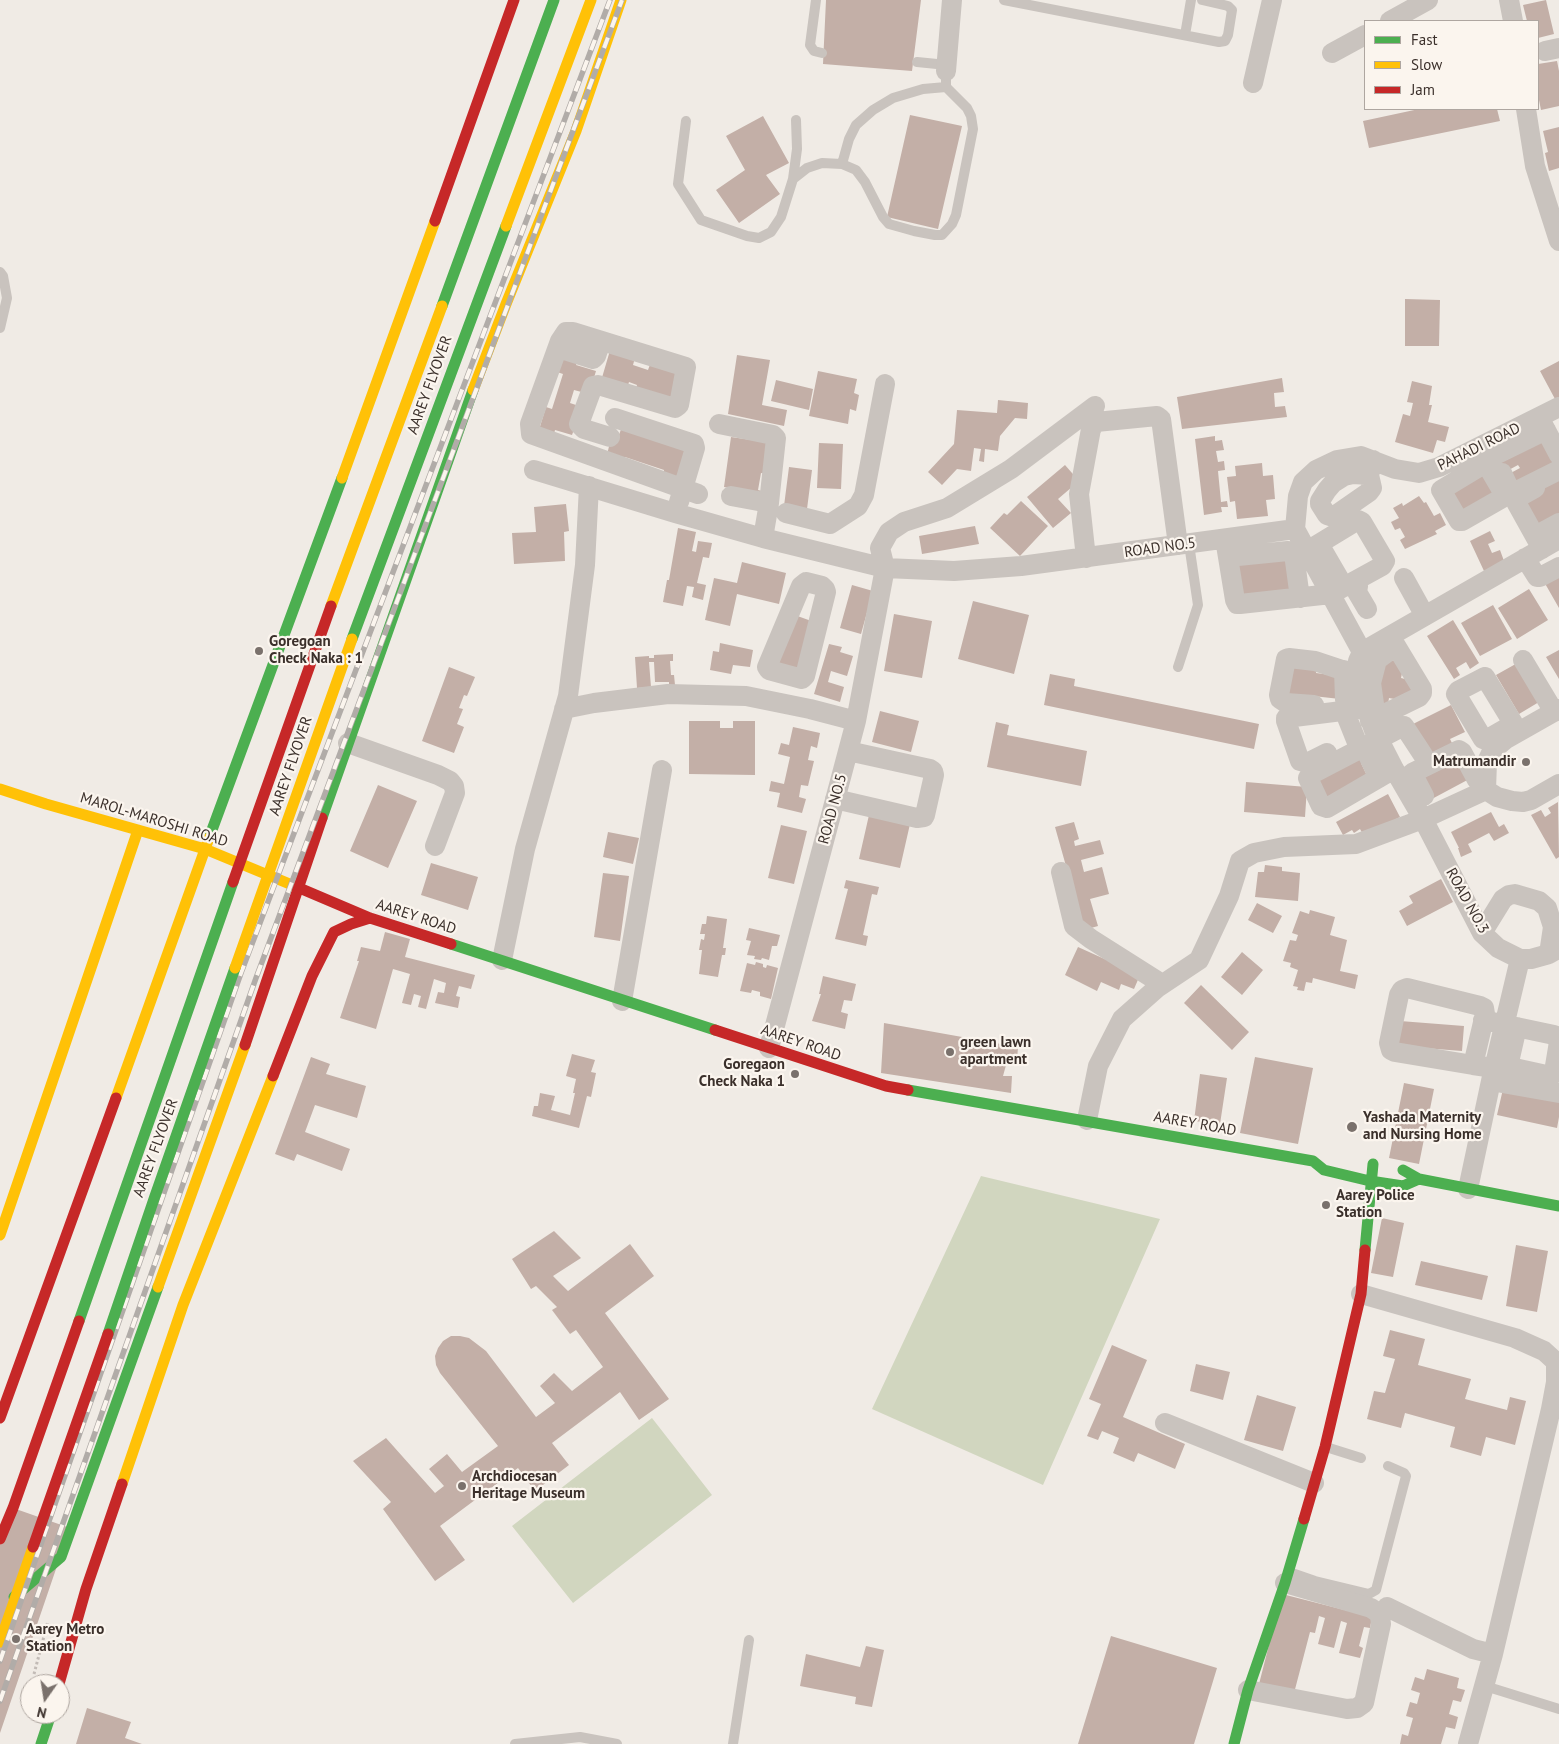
<!DOCTYPE html>
<style>
body{margin:0}
#map{position:relative;width:1559px;height:1744px;overflow:hidden;background:#f0ebe5;font-family:"PT Sans",sans-serif}
canvas{display:block}
.legend{position:absolute;left:1364px;top:20px;width:175px;height:90px;box-sizing:border-box;background:#fbf5ee;border:1px solid #aea6a0;margin:0;padding:6px 9px;list-style:none;font-size:15px;color:#3b302b}
.legend li{display:flex;align-items:center;gap:10px;height:25px}
.legend b{width:25px;border:1px solid #aea6a0}
.north{position:absolute;left:20px;top:1674px;width:50px;height:50px;box-sizing:border-box;background:#fbf5ee;border:1px solid #aea6a0;border-radius:50%;rotate:193deg;font-size:14px;font-weight:700;line-height:20px;text-align:center;color:#3b302b}
.north::after{content:'';display:block;margin:auto;width:18px;height:22px;background:#7a716c;clip-path:polygon(50% 0,100% 100%,50% 72%,0 100%)}
</style>
<div id="map">
<canvas width="1559" height="1744"></canvas>
<ul class="legend">
<li><b style="height:6px;background:#4caf50"></b>Fast</li>
<li><b style="height:6px;background:#ffc107"></b>Slow</li>
<li><b style="height:6px;background:#c62828"></b>Jam</li>
</ul>
<div class="north">N</div>
</div>
<script>
const ctx = document.querySelector('canvas').getContext('2d');
ctx.lineJoin = 'round';
function paint(path, color) {
  ctx.fillStyle = color;
  ctx.fill(path, 'evenodd');
}
function toPath(rows) {
  const path = new Path2D();
  for (const r of rows) {
    path.moveTo(r[0], r[1]);
    for (let i = 2; i < r.length; i += 2) path.lineTo(r[i], r[i + 1]);
  }
  return path;
}
function strokePath(path, color, width, dash) {
  ctx.strokeStyle = color;
  ctx.lineWidth = width;
  ctx.lineCap = dash ? 'butt' : 'round';
  ctx.setLineDash(dash || []);
  ctx.stroke(path);
}
function label(font, color, halo, rows, align = 'center') {
  ctx.font = font + ' "PT Sans",sans-serif';
  ctx.lineWidth = 4.5;
  ctx.setLineDash([]);
  ctx.textBaseline = 'middle';
  ctx.strokeStyle = halo;
  ctx.fillStyle = color;
  for (const [text, x, y, turn = 0] of rows) {
    ctx.save();
    ctx.translate(x, y);
    ctx.rotate((+turn || 0) * Math.PI / 180);
    ctx.textAlign = isNaN(turn) ? turn : align;
    if (halo) ctx.strokeText(text, 0, 0);
    ctx.fillText(text, 0, 0);
    ctx.restore();
  }
}
const green = toPath([
 [981,1176,1160,1219,1043,1485,872,1409],
 [652,1418,712,1495,573,1603,512,1526]
]);
const building = toPath([
 [826,0,921,0,912,71,823,64],
 [1546,0,1554,34,1538,38,1538,21,1527,21,1523,5],
 [1557,61,1559,71,1559,106,1541,110,1538,95,1538,64],
 [1419,109,1497,109,1500,121,1369,148,1363,121],
 [910,115,962,126,938,229,887,217],
 [763,116,789,163,766,175,780,194,739,223,716,190,745,170,726,136],
 [1559,127,1559,168,1549,171,1545,153,1548,152,1543,131],
 [1405,299,1440,300,1439,346,1405,346],
 [611,347,636,354,633,365,648,370,652,359,684,368,674,402,635,391,637,385,629,382,627,388,601,381],
 [564,351,579,356,576,365,596,371,589,394,574,390,570,403,582,407,572,435,555,430,553,438,538,433,546,407,552,409,563,374,557,372],
 [737,355,770,360,762,405,787,410,784,426,728,414],
 [1559,361,1559,397,1555,399,1540,371],
 [818,371,857,379,854,393,859,395,856,411,850,409,848,424,809,416],
 [1282,378,1284,392,1274,393,1275,407,1285,406,1287,417,1182,429,1177,397],
 [776,380,813,389,809,410,771,401],
 [1412,381,1432,386,1429,405,1432,405,1428,422,1449,427,1445,442,1437,440,1433,453,1395,442,1403,414,1410,416,1413,403,1407,402],
 [998,400,1028,403,1027,419,1015,418,1000,436,998,451,985,449,984,462,979,461,981,449,974,448,971,471,957,469,942,485,928,472,954,444,957,410,997,413],
 [623,424,689,447,682,483,663,476,664,470,625,457,623,460,607,455,610,442,616,443],
 [1215,436,1215,441,1222,440,1224,450,1216,451,1218,462,1224,461,1225,470,1218,471,1221,502,1227,501,1228,507,1221,507,1222,512,1204,515,1195,439],
 [1541,436,1559,461,1517,487,1507,475,1520,468,1518,465,1505,472,1498,459],
 [731,437,772,443,768,474,761,473,758,490,762,491,762,496,750,491,724,487],
 [819,443,843,444,841,489,817,488],
 [1262,463,1263,476,1273,475,1275,499,1266,500,1268,516,1237,519,1235,501,1230,502,1227,477,1236,476,1235,466],
 [1065,465,1079,481,1058,499,1071,513,1053,528,1027,497],
 [789,467,812,470,807,509,784,506],
 [1487,469,1501,493,1461,518,1445,492],
 [1559,480,1559,517,1534,531,1518,502],
 [1419,496,1424,503,1426,502,1434,516,1440,513,1446,525,1435,531,1437,534,1405,549,1400,540,1405,537,1400,528,1395,530,1391,522,1399,518,1393,508,1402,503,1403,506],
 [1021,501,1048,526,1020,556,990,528,1004,513,1007,515],
 [566,504,569,531,564,532,565,561,514,564,512,533,536,532,534,507],
 [975,526,979,544,922,554,919,536],
 [678,528,696,532,692,551,696,552,698,541,712,543,709,558,703,557,697,583,706,585,703,600,692,597,694,587,687,586,683,606,663,602,667,580,669,580],
 [1490,531,1495,541,1488,544,1492,553,1500,550,1504,561,1484,571,1470,541],
 [1290,554,1294,589,1239,598,1235,560],
 [742,562,786,573,779,604,737,594,730,626,705,620,714,578,737,583],
 [1559,570,1559,608,1543,580],
 [852,585,873,591,861,634,840,628],
 [1529,589,1548,620,1517,639,1498,608],
 [973,601,1029,615,1014,674,958,659],
 [1493,605,1512,639,1480,656,1461,623],
 [792,614,814,622,801,674,771,667],
 [894,614,932,621,922,678,884,671],
 [1453,620,1479,663,1470,669,1466,662,1456,668,1460,675,1454,679,1427,636],
 [720,643,753,650,750,667,733,665,731,674,710,670,713,651,719,652],
 [829,644,842,647,840,652,853,656,847,676,831,671,828,682,844,687,840,702,814,694],
 [1559,650,1559,679,1546,657],
 [673,654,673,661,670,661,671,675,674,675,675,685,669,685,669,682,655,682,654,662,649,662,651,687,637,688,635,657,649,656,649,658,654,658,654,655],
 [1391,660,1404,664,1401,678,1409,680,1417,686,1405,701,1389,698,1387,710,1374,690,1377,671],
 [1288,661,1317,664,1316,673,1338,676,1340,699,1313,696,1284,700],
 [1521,661,1544,699,1519,714,1496,675],
 [449,667,475,677,467,696,464,695,459,708,463,709,457,724,464,727,454,753,422,741],
 [1050,674,1075,679,1074,686,1259,724,1254,749,1044,705],
 [1451,705,1465,732,1450,739,1453,745,1428,758,1411,725],
 [880,711,919,721,911,752,872,742],
 [689,721,720,721,720,728,733,728,733,721,755,721,755,775,689,774],
 [996,722,1009,725,1007,735,1087,751,1081,786,987,767],
 [793,727,820,733,817,748,811,746,808,760,814,761,808,786,801,785,799,797,806,799,802,813,777,807,780,793,769,791,771,781,784,784,790,757,778,754,781,743,789,745],
 [1361,752,1365,761,1361,763,1369,780,1324,804,1311,779],
 [1459,752,1473,777,1430,800,1416,775],
 [1246,782,1307,787,1305,817,1244,812],
 [378,785,417,801,388,868,350,851],
 [1388,794,1400,817,1364,836,1360,829,1354,833,1352,830,1343,835,1336,822],
 [1558,802,1559,857,1556,859,1531,815,1541,810,1545,817,1551,813,1548,808],
 [1491,812,1499,827,1504,824,1509,833,1494,841,1489,833,1468,844,1472,852,1461,857,1458,848,1459,848,1451,832],
 [869,815,910,824,900,868,859,859],
 [1074,822,1079,839,1074,841,1075,846,1100,840,1104,854,1081,860,1084,872,1102,867,1109,894,1090,899,1098,926,1084,930,1055,827],
 [781,825,807,831,794,884,768,878],
 [608,832,639,838,633,864,603,857],
 [431,863,478,877,468,910,421,895],
 [1265,865,1282,867,1282,871,1300,873,1298,901,1255,897,1258,872,1264,872],
 [603,873,629,876,620,941,594,937],
 [1441,879,1453,902,1407,926,1399,911,1413,903,1409,896],
 [846,880,879,887,877,895,872,894,863,935,868,936,866,946,835,939,848,889,844,888],
 [1257,903,1282,916,1273,933,1248,920],
 [1310,910,1335,917,1330,935,1347,940,1340,971,1358,975,1355,989,1313,978,1312,983,1306,982,1304,991,1297,990,1298,987,1293,986,1298,970,1290,967,1291,963,1283,961,1290,940,1296,941,1298,935,1292,933,1300,911,1309,914],
 [707,916,727,919,723,948,726,948,725,955,722,955,718,977,699,974,702,950,699,950,701,939,704,940,705,934,700,934,702,924,706,924],
 [749,928,780,935,777,946,772,946,769,960,762,958,761,960,754,959,755,956,747,955,751,941,746,940],
 [385,932,410,939,405,957,475,975,471,989,459,986,456,996,460,997,458,1008,435,1003,438,992,444,993,446,983,434,979,426,1009,418,1007,421,996,414,994,411,1005,402,1003,410,974,393,969,376,1029,340,1018,359,961,357,961,361,947,380,951],
 [1078,947,1140,975,1134,989,1121,984,1119,990,1101,982,1097,991,1065,975],
 [1242,952,1263,970,1242,995,1221,977],
 [756,962,763,964,763,967,766,968,767,965,778,968,771,999,760,996,760,992,752,990,751,993,740,991,747,963,755,965],
 [823,976,856,984,852,1001,844,1000,841,1012,848,1014,845,1029,812,1021,821,994,819,994],
 [1201,985,1249,1032,1232,1050,1184,1003],
 [1400,1021,1464,1026,1462,1051,1398,1046],
 [884,1023,1018,1047,1017,1060,1008,1058,1003,1076,1012,1076,1011,1093,881,1073],
 [572,1054,595,1060,591,1072,596,1073,591,1097,587,1096,579,1128,532,1116,534,1106,538,1106,540,1093,555,1096,551,1110,570,1115,575,1093,573,1093,576,1079,566,1076],
 [311,1057,330,1064,326,1074,366,1086,357,1118,315,1105,305,1132,350,1149,342,1171,297,1154,294,1161,275,1154],
 [1255,1057,1313,1068,1298,1144,1240,1133],
 [1200,1074,1227,1078,1220,1124,1194,1121],
 [1404,1083,1434,1089,1419,1164,1389,1158],
 [1503,1089,1559,1102,1559,1117,1557,1128,1497,1115],
 [1382,1218,1404,1223,1393,1277,1371,1273],
 [554,1231,581,1258,553,1276,568,1291,630,1244,654,1276,605,1313,669,1399,639,1420,620,1392,552,1443,569,1465,535,1491,518,1468,440,1526,465,1560,435,1581,383,1509,391,1502,353,1461,386,1438,435,1493,444,1486,429,1469,447,1454,462,1472,498,1446,440,1373,436,1365,435,1356,438,1348,443,1341,451,1336,460,1336,469,1338,486,1351,536,1417,555,1403,540,1386,554,1373,572,1391,603,1367,576,1330,570,1334,552,1310,557,1307,536,1286,531,1289,512,1259],
 [1516,1245,1548,1251,1537,1312,1506,1306],
 [1421,1261,1488,1276,1482,1300,1415,1285],
 [1390,1330,1425,1339,1418,1365,1471,1379,1465,1399,1507,1410,1510,1397,1526,1401,1515,1445,1486,1437,1481,1456,1450,1447,1455,1427,1405,1413,1401,1428,1367,1419,1374,1391,1385,1393,1395,1359,1383,1356],
 [1112,1345,1147,1360,1123,1417,1185,1444,1175,1469,1138,1453,1134,1462,1113,1453,1119,1438,1102,1431,1098,1440,1087,1436,1101,1404,1089,1399],
 [1196,1364,1230,1372,1223,1400,1190,1391],
 [1257,1395,1296,1407,1283,1451,1244,1440],
 [13,1508,70,1528,0,1733,0,1545],
 [1282,1594,1372,1617,1370,1628,1364,1627,1359,1646,1363,1648,1360,1658,1339,1653,1347,1623,1341,1621,1334,1648,1318,1644,1325,1618,1319,1616,1315,1633,1310,1632,1293,1697,1258,1688],
 [1111,1636,1217,1668,1194,1744,1078,1744],
 [866,1646,884,1650,872,1707,855,1704,856,1697,800,1686,806,1654,860,1667],
 [1427,1669,1459,1678,1457,1688,1465,1690,1461,1702,1453,1700,1449,1714,1458,1717,1455,1729,1446,1727,1441,1744,1400,1744,1402,1734,1408,1736,1413,1718,1406,1716,1410,1702,1417,1704,1420,1693,1411,1690,1415,1677,1424,1680],
 [87,1708,131,1722,125,1738,142,1744,76,1744]
]);
const path = toPath([
 [34,1674,48,1621]
]);
const lane = toPath([
 [816,0,810,45,814,51,822,53],
 [1004,0,1219,42,1225,41,1228,35,1232,10,1228,6,1202,0],
 [1185,35,1191,0],
 [917,62,947,65],
 [686,121,678,184,701,220,747,236,759,238,771,232,781,217,793,179,807,168,822,163,842,164,856,170,865,182,883,217,889,224,914,231,935,235,942,235,952,224,956,215,973,129,971,116,967,108,946,87,946,71],
 [842,164,849,139,856,125,873,110,893,98,923,89,946,87],
 [793,179,797,149,796,120],
 [0,272,3,276,7,298,0,328],
 [1178,667,1198,605,1189,544],
 [1326,1447,1361,1458],
 [1289,1572,1315,1581,1369,1594,1376,1590,1406,1476,1404,1473,1388,1466],
 [1485,1686,1559,1709],
 [515,1744,580,1737,617,1744],
 [733,1744,749,1640]
]);
const street = toPath([
 [1509,0,1513,21],
 [1390,21,1428,0],
 [1545,51,1559,48],
 [1332,53,1365,35],
 [946,71,952,0],
 [1253,83,1272,0],
 [1526,109,1535,166,1559,241],
 [558,348,593,359,596,356,601,341],
 [615,418,694,444,695,448,679,502],
 [1540,419,1559,455],
 [719,424,773,435,776,438,769,503,763,538],
 [610,437,584,429,579,424,593,386,598,385,675,408,679,405,686,367,573,332,566,332,560,341,530,424,531,434,698,494],
 [1493,456,1546,430],
 [1484,464,1487,465,1504,494,1504,497,1462,521,1459,521,1441,490,1484,464],
 [534,470,675,513,763,538,885,568,954,571,1021,566,1295,529],
 [1502,473,1510,490,1517,491,1559,470],
 [1369,475,1353,474,1344,476,1333,483,1327,490,1320,501,1320,504,1327,515,1333,517,1369,492,1372,488,1369,475,1373,460],
 [1535,488,1517,498,1517,504,1542,549],
 [731,496,769,503],
 [786,513,830,524,858,506,864,495,885,384],
 [1295,529,1362,652,1358,661,1357,675,1366,708,1374,730,1394,769,1423,819,1482,933,1498,948,1520,959,1531,959,1549,954,1559,948],
 [1295,529,1298,496,1303,482,1316,470,1337,460,1361,456,1395,469,1419,473,1439,467,1559,407],
 [1535,536,1559,523],
 [1225,539,1235,600,1237,604,1240,604,1331,594,1382,566,1385,561,1362,522,1358,520,1307,551,1294,554],
 [1319,544,1344,587],
 [1228,557,1288,551,1292,552,1294,554,1300,598],
 [1086,558,1079,494,1091,429,1096,422,1157,416,1161,419,1178,545],
 [1525,558,1537,577,1540,577,1559,567],
 [1404,578,1425,616],
 [806,582,822,586,825,589,826,592,805,676,802,679,769,670,767,667,801,586,806,582],
 [1358,586,1357,592,1367,609],
 [1362,652,1559,539],
 [1523,660,1554,712],
 [1344,670,1345,700],
 [1485,677,1513,723,1512,725,1486,740,1483,739,1456,694,1458,691,1485,677],
 [1374,704,1371,683,1377,660,1396,646],
 [1314,705,1286,703,1280,699,1279,695,1286,659,1289,658,1315,661,1357,675],
 [564,709,594,703,668,694,746,696,810,709,856,721],
 [1344,710,1356,740],
 [1370,721,1419,697,1422,693,1422,689,1390,636],
 [348,743,438,775,450,781,454,786,455,793,435,846],
 [1364,747,1379,778],
 [1327,753,1307,763,1300,761,1286,721,1286,718,1366,708],
 [1394,769,1327,808,1321,806,1308,778,1310,775,1404,726,1423,755],
 [1486,790,1487,762,1492,751,1506,739,1559,709],
 [1486,790,1497,797,1512,801,1523,802,1531,800,1559,784],
 [1424,796,1412,773,1459,750,1462,752,1477,780],
 [835,799,917,818,924,817,925,815,934,775,933,771,930,769,848,751],
 [1061,872,1074,926,1091,939,1162,984],
 [1482,933,1503,899,1509,895,1515,894,1539,901,1547,908,1553,927,1549,954],
 [1520,959,1491,1081,1559,1093],
 [502,960,525,849,568,696,585,565,589,486],
 [622,1001,662,770],
 [1483,1020,1554,1035,1559,1042,1554,1072,1551,1076,1510,1067,1509,1062,1517,1027],
 [769,1048,856,721,885,568,880,548,889,532,904,522,947,508,1011,469,1095,406],
 [1473,1065,1485,1014,1484,1008,1480,1006,1407,988,1402,990,1399,995,1389,1043,1391,1050,1395,1052,1473,1065,1494,1068],
 [1087,1120,1098,1066,1122,1019,1157,988,1199,960,1229,896,1240,861,1254,853,1284,847,1356,844,1423,819,1486,790],
 [1468,1189,1491,1081],
 [1361,1294,1515,1338,1544,1351,1556,1362,1556,1382,1551,1409,1493,1654,1468,1744],
 [1165,1423,1314,1483],
 [1387,1607,1473,1649,1493,1654],
 [1248,1690,1347,1709,1357,1708,1364,1703,1381,1624,1380,1616,1377,1612,1371,1608,1285,1583]
]);
const fast = toPath([
 [322,818,473,390],
 [209,838,342,478],
 [451,944,715,1030],
 [908,1090,1313,1161,1324,1170,1370,1181,1403,1186,1419,1179],
 [1403,1170,1419,1179,1559,1206],
 [1365,1250,1373,1164],
 [14,1597,61,1557,158,1287],
 [41,1744,51,1714],
 [1234,1744,1248,1690,1285,1583,1304,1519]
]);
const slow = toPath([
 [473,390,506,304,576,131,621,0],
 [342,478,435,221],
 [0,789,46,804,205,849,297,887],
 [116,1098,209,838],
 [0,1235,138,830],
 [158,1287,245,1045],
 [122,1484,183,1305,273,1076],
 [0,1642,33,1547]
]);
const jam = toPath([
 [435,221,514,0],
 [297,887,370,918,451,944],
 [715,1030,886,1086,908,1090],
 [245,1045,322,818],
 [273,1076,312,976,334,932,351,924,370,918],
 [0,1418,116,1098],
 [1304,1519,1325,1447,1361,1294,1365,1250],
 [59,1684,86,1589,122,1484]
]);
const rail = toPath([
 [0,1661,241,973,610,0],
 [0,1701,256,978,622,0]
]);
const fastBridge = toPath([
 [442,306,554,0],
 [352,639,506,226],
 [79,1321,233,882],
 [108,1334,155,1196,235,968]
]);
const slowBridge = toPath([
 [506,226,591,0],
 [331,606,442,306],
 [235,968,352,639]
]);
const jamBridge = toPath([
 [233,882,331,606],
 [0,1539,13,1508,79,1321],
 [33,1547,108,1334]
]);
const markers = [
 [259,651,5,"#7a716c"],
 [1526,762,5,"#7a716c"],
 [950,1052,5,"#7a716c"],
 [795,1074,5,"#7a716c"],
 [1352,1127,6,"#7a716c"],
 [1326,1205,5,"#7a716c"],
 [462,1486,5,"#7a716c"],
 [16,1639,5,"#7a716c"]
];
const streetNames = [
 ["AAREY FLYOVER",430,385,-70],
 ["PAHADI ROAD",1479,447,-26],
 ["ROAD NO.5",1160,548,-8],
 ["AAREY FLYOVER",291,766,-71],
 ["ROAD NO.5",833,809,-75],
 ["MAROL-MAROSHI ROAD",154,820,17],
 ["ROAD NO.3",1467,901,61],
 ["AAREY ROAD",416,917,18],
 ["AAREY ROAD",801,1043,19],
 ["AAREY ROAD",1195,1124,10],
 ["AAREY FLYOVER",156,1148,-70]
];
const poiNames = [
 ["Goregoan",269,642],
 ["Check Naka : 1",269,659],
 ["Matrumandir",1516,762,"right"],
 ["green lawn",960,1043],
 ["apartment",960,1060],
 ["Goregaon",785,1065,"right"],
 ["Check Naka 1",785,1082,"right"],
 ["Yashada Maternity",1363,1118],
 ["and Nursing Home",1363,1135],
 ["Aarey Police",1336,1196],
 ["Station",1336,1213],
 ["Archdiocesan",472,1477],
 ["Heritage Museum",472,1494],
 ["Aarey Metro",26,1630],
 ["Station",26,1647]
];
paint(green, '#d1d6bf');
paint(building, '#c3afa7');
strokePath(path, '#c2bbb6', 3, [2.5, 2.5]);
strokePath(lane, '#c9c3be', 10);
strokePath(street, '#c9c3be', 20);
strokePath(fast, '#4caf50', 11);
strokePath(slow, '#ffc107', 11);
strokePath(jam, '#c62828', 11);
strokePath(rail, '#b1aca8', 5.5);
strokePath(rail, '#fbf5ee', 4, [11]);
strokePath(fastBridge, '#4caf50', 11);
strokePath(slowBridge, '#ffc107', 11);
strokePath(jamBridge, '#c62828', 11);
for (const [x, y, r, color] of markers) {
  const dot = new Path2D();
  dot.arc(x, y, r, 0, 2 * Math.PI);
  ctx.fillStyle = color;
  ctx.fill(dot);
  strokePath(dot, '#fbf5ee', 2);
}
label('15px', '#3b302b', '#fbf5ee', streetNames);
label('bold 15px', '#3b302b', '#fbf5ee', poiNames, 'left');
</script>
